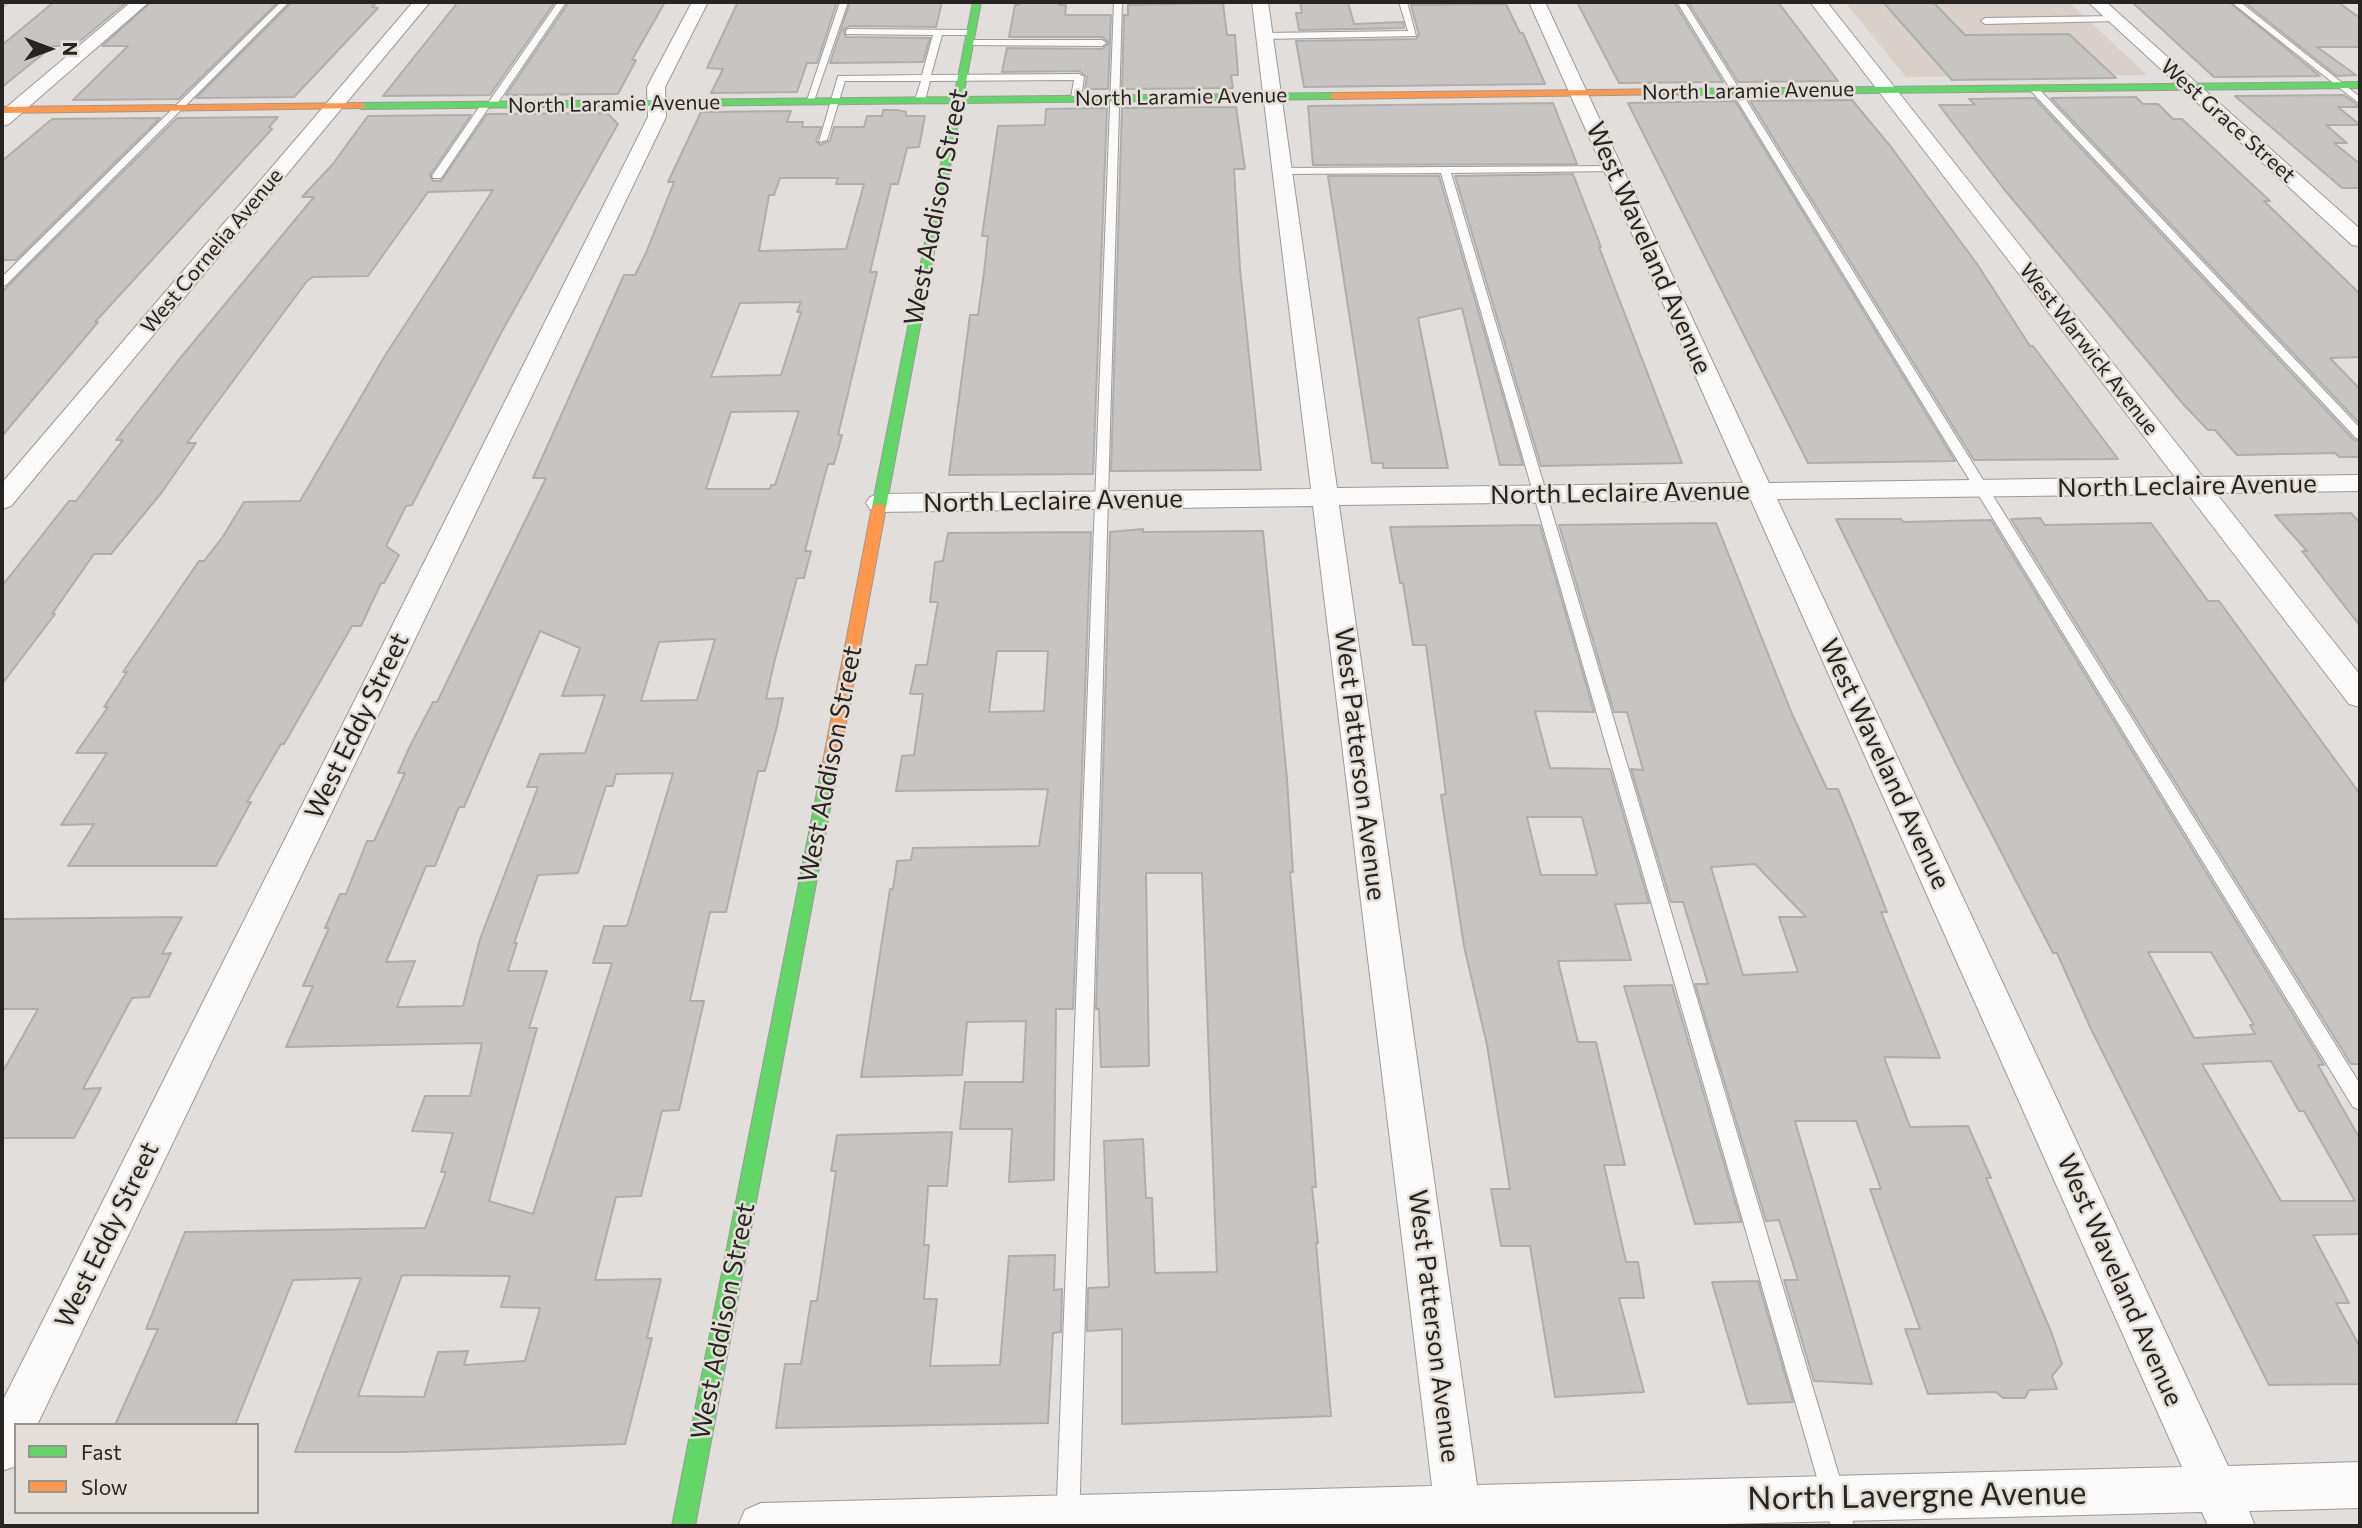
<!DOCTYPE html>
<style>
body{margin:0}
#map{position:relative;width:2362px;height:1528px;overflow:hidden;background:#e1dedb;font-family:Commissioner,sans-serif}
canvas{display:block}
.frame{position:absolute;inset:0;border:4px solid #272422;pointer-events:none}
.legend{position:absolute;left:14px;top:1423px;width:245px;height:91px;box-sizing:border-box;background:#e4ded8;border:2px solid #98948f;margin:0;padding:9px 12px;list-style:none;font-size:21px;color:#272422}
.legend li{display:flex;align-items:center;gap:14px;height:35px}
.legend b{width:35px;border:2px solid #98948f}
.north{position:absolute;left:14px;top:14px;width:70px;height:70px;-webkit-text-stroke:5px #e4ded8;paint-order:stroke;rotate:90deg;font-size:19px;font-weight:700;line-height:28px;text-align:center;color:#272422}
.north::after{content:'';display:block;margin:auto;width:24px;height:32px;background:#272422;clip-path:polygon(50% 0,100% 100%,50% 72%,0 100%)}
</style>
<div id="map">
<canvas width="2362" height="1528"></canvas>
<div class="frame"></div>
<ul class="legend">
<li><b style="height:9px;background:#63d668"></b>Fast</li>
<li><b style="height:9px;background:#ff974d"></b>Slow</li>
</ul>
<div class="north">N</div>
</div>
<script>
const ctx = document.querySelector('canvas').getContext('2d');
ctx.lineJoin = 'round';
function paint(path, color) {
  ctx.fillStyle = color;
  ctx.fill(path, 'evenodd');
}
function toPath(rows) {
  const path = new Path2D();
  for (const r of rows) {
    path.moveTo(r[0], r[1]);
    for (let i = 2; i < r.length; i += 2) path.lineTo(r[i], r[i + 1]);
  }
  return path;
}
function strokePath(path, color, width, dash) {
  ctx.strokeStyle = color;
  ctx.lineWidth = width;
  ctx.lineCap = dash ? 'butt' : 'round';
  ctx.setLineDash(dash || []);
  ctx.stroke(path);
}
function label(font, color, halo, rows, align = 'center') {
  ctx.font = font + ' Commissioner,sans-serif';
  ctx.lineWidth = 5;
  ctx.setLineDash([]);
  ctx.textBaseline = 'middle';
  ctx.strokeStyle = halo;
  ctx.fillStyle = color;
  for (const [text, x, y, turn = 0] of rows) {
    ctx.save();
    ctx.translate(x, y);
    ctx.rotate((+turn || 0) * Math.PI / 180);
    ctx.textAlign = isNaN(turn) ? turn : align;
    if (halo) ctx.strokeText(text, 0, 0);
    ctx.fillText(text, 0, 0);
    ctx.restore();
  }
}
const built = toPath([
 [1845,2,2069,2,2147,75,1906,77]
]);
const building = toPath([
 [54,2,127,2,74,46,53,46,2,87,2,45,54,2],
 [151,2,278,2,179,99,73,100,128,46,102,46,151,2],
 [292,2,377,2,372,7,378,8,294,97,196,98,292,2],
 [458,2,555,2,490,95,383,96,458,2],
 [569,2,665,2,632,60,636,60,618,94,506,95,569,2],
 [738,2,837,2,817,63,807,63,797,92,711,93,723,69,707,68,738,2],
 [850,2,942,2,936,27,849,26,843,30,846,37,930,38,923,62,830,63,850,2],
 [1020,2,1060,2,1059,5,1066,5,1065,15,1111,15,1108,89,1085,89,1087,77,1079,71,1002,72,1007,48,1102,49,1109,43,1102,37,1009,37,1015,5,1019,5,1020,2],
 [1300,2,1348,2,1354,24,1403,22,1404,28,1299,30,1296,13,1302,13,1300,2],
 [1577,2,1674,2,1723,82,1619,83,1577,2],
 [1688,2,1778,2,1838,81,1738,82,1688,2],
 [1883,2,1933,2,1965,35,2069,34,2116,78,1952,80,1883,2],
 [2132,2,2229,2,2320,76,2214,77,2132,2],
 [2244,2,2339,3,2360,18,2360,47,2317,47,2356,75,2337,76,2244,2],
 [1223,3,1227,35,1235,35,1238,75,1231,75,1233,88,1122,89,1124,15,1128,15,1128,5,1223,3],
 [1506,4,1520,33,1523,33,1545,84,1304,87,1296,41,1416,39,1419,35,1411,5,1506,4],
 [2344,95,2360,107,2338,107,2360,125,2326,125,2347,143,2334,143,2360,164,2360,188,2342,188,2235,96,2344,95],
 [2136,97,2143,104,2158,104,2173,119,2182,119,2270,201,2264,201,2360,294,2360,357,2330,358,2360,389,2360,424,2051,98,2136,97],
 [2034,98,2354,440,2360,441,2360,457,2339,457,2335,453,2237,455,2215,430,2208,430,2184,405,2004,189,1939,105,1975,105,1969,99,2034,98],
 [1852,100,1891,147,1977,264,2030,346,2033,346,2118,459,1974,460,1750,101,1852,100],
 [1735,101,1955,461,1808,463,1628,103,1735,101],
 [1553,103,1577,164,1313,165,1308,106,1553,103],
 [1236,107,1245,169,1234,169,1240,269,1261,470,1111,471,1122,108,1236,107],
 [1107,108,1093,474,949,475,970,315,978,315,984,273,988,236,982,236,998,126,1045,125,1046,109,1107,108],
 [883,110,897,110,906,112,906,116,925,116,919,147,907,148,898,184,891,184,870,272,877,272,838,435,842,435,834,464,828,464,823,482,805,551,811,551,804,578,797,578,774,663,766,699,783,698,776,730,765,771,758,771,726,912,710,912,690,1001,704,1001,679,1110,662,1111,641,1196,616,1197,595,1280,661,1279,647,1338,652,1338,625,1444,402,1452,295,1452,361,1278,293,1280,235,1425,115,1425,158,1329,146,1329,185,1232,425,1228,446,1172,441,1172,453,1133,412,1131,425,1096,470,1096,482,1043,286,1047,313,986,303,986,329,928,325,928,340,894,346,894,367,841,374,841,405,773,398,773,410,746,433,702,437,702,546,478,533,478,624,275,635,275,646,253,674,182,668,182,701,112,791,111,787,122,803,122,802,127,821,127,816,141,820,145,830,141,834,127,864,127,867,116,882,116,883,110],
 [780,178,838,178,836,184,864,184,846,249,759,251,769,195,774,195,780,178],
 [801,302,797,312,801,312,781,375,711,377,740,303,801,302],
 [799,411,775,485,771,485,770,489,706,489,731,412,799,411],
 [540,631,580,648,562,696,605,695,585,753,540,754,527,787,538,787,480,939,463,1006,397,1007,415,961,386,962,426,866,435,866,459,807,464,807,540,631],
 [715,639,697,700,641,701,659,642,715,639],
 [673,773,627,926,604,926,593,963,612,963,533,1214,489,1201,537,1028,529,1028,547,971,508,971,517,943,514,943,538,875,578,873,606,786,613,786,616,774,673,773],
 [402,1275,510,1276,501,1307,540,1308,525,1361,464,1365,468,1351,438,1352,424,1397,358,1396,402,1275],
 [607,113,618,124,501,333,412,505,406,506,386,546,399,555,384,583,381,583,361,626,352,626,284,744,281,744,247,802,251,802,216,866,68,866,94,824,61,825,107,753,76,753,108,707,104,707,127,672,123,672,199,561,204,561,222,538,244,502,300,501,386,354,493,190,428,192,368,276,313,277,307,281,187,443,196,443,162,492,111,554,94,554,52,614,55,614,2,684,2,586,69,501,76,501,123,440,116,440,177,362,314,197,302,197,332,165,368,116,471,115,430,175,433,181,441,181,487,114,607,113],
 [278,117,269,127,272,129,95,322,98,322,2,436,2,292,177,118,278,117],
 [160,118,16,260,2,260,2,161,52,119,160,118],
 [1573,174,1601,247,1599,247,1682,463,1541,466,1455,176,1573,174],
 [1328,176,1439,176,1523,465,1500,465,1462,308,1418,318,1448,468,1383,468,1383,463,1372,463,1328,176],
 [2351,513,2360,523,2360,626,2302,551,2307,551,2275,515,2351,513],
 [2040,518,2045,525,2151,523,2208,601,2219,601,2360,794,2360,1064,2351,1064,2011,519,2040,518],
 [1836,519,1901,519,1903,522,1991,520,2324,1065,2318,1065,2360,1139,2360,1234,2313,1235,2349,1303,2336,1303,2360,1347,2360,1384,2269,1385,2091,1029,2057,953,2053,953,1962,776,1836,519],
 [2148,952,2211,952,2254,1025,2250,1025,2255,1034,2194,1038,2148,952],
 [2271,1061,2299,1111,2304,1111,2355,1201,2281,1201,2202,1064,2271,1061],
 [1716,523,1792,714,1827,789,1838,789,1854,828,1887,912,1881,912,1940,1058,1884,1057,1910,1127,1968,1126,1991,1178,1986,1178,2052,1334,2062,1364,2052,1376,2057,1389,2029,1390,2025,1398,2003,1398,1996,1392,1928,1394,1905,1329,1920,1329,1870,1189,1881,1189,1856,1121,1795,1121,1872,1384,1814,1381,1784,1280,1798,1280,1779,1220,1766,1221,1695,984,1708,984,1683,902,1671,902,1631,769,1643,770,1627,712,1614,712,1559,525,1716,523],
 [1755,864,1806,917,1779,917,1798,972,1743,975,1711,867,1755,864],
 [1540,525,1594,712,1535,711,1550,768,1610,769,1649,903,1615,904,1631,960,1558,961,1578,1042,1596,1042,1625,1165,1604,1165,1626,1262,1638,1262,1644,1298,1619,1298,1644,1392,1555,1397,1530,1246,1501,1246,1491,1189,1510,1189,1487,1045,1464,946,1441,795,1446,794,1426,645,1413,645,1403,583,1400,583,1390,527,1540,525],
 [1527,817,1582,817,1597,875,1541,875,1527,817],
 [1143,529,1143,532,1263,531,1287,779,1293,872,1290,872,1308,1078,1316,1187,1312,1187,1318,1243,1316,1243,1331,1416,1122,1424,1122,1329,1087,1331,1088,1288,1109,1287,1104,1141,1143,1139,1146,1198,1152,1198,1155,1273,1217,1272,1202,873,1146,873,1149,1066,1101,1067,1099,1009,1096,1009,1110,532,1143,529],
 [1091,532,1073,1009,1056,1009,1054,1180,1009,1182,1012,1129,960,1129,965,1082,1023,1082,1026,1021,967,1022,962,1075,861,1077,890,889,893,889,897,861,911,860,913,848,1039,846,1048,789,896,791,902,756,914,755,923,694,910,694,916,665,927,665,938,602,930,602,935,562,943,561,948,533,1091,532],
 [997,651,1048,651,1044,711,989,712,997,651],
 [182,917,162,954,171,953,149,997,132,998,83,1089,101,1088,74,1138,2,1138,2,1073,38,1009,2,1009,2,919,182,917],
 [1672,985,1741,1222,1695,1224,1624,986,1672,985],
 [952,1132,947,1186,928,1186,924,1245,929,1245,924,1299,937,1299,930,1366,1000,1365,1009,1256,1055,1255,1054,1290,1062,1289,1061,1332,1053,1333,1048,1423,776,1428,785,1364,801,1364,811,1301,817,1301,836,1171,831,1171,837,1135,952,1132],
 [1758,1281,1793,1402,1748,1404,1712,1282,1758,1281]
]);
const lane = toPath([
 [2,2,9,2,2,7,2,2],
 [281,2,289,2,6,285,2,286,2,277,281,2],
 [558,2,566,2,495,107,489,107,441,178,433,178,432,176,482,103,488,103,558,2],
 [840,2,848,2,814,101,806,103,840,2],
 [1114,2,1122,2,1079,1526,1056,1526,1114,2],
 [1399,2,1407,2,1416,36,1265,39,1261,36,1265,33,1408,31,1399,2],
 [1677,2,1685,2,2360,1084,2360,1110,2353,1107,1677,2],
 [2231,2,2240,2,2360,97,2360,104,2231,2],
 [2115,16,2119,19,2118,21,1985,24,1981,21,1985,18,2115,16],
 [849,29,974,30,974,34,971,35,942,35,931,75,1079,74,1084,77,1081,98,1076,101,1071,98,1074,80,930,81,925,100,920,103,915,100,921,81,845,81,827,140,819,142,838,76,922,75,933,35,846,34,846,30,849,29],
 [968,40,1102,40,1106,43,1102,46,965,45,964,43,968,40],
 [2030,86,2036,86,2360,428,2360,439,2356,438,2030,90,2030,86],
 [1613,166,1618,169,1617,171,1451,173,1854,1526,1831,1526,1441,173,1283,174,1278,171,1283,168,1613,166]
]);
const street = toPath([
 [131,2,149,2,9,124,2,126,2,111,131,2],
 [413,2,430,2,11,506,2,509,2,483,413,2],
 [692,2,708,2,665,87,666,117,37,1425,16,1425,16,1466,2,1471,2,1402,648,117,647,87,692,2],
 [1252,2,1268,2,1337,488,1743,483,1529,2,1545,2,1769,483,2175,477,1810,2,1827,2,2203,477,2360,475,2360,491,2216,493,2360,675,2360,707,2349,704,2188,494,1777,499,2228,1466,2360,1462,2360,1508,2249,1511,2255,1526,2208,1526,2202,1512,1646,1526,738,1526,745,1510,761,1503,1432,1486,1313,506,879,512,870,509,866,503,870,497,879,494,1311,489,1252,2],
 [1751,500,2182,1467,1477,1485,1339,505,1751,500],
 [2088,2,2106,2,2360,229,2360,246,2352,245,2088,2]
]);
const fast = toPath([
 [973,2,981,2,963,97,1334,93,1339,96,1334,99,962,103,886,507,879,511,872,507,953,103,361,109,356,106,361,103,954,97,973,2],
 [2360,82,2360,88,1678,95,1673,92,1678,89,2360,82],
 [829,766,835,768,837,772,695,1526,672,1526,821,772,823,768,829,766]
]);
const slow = toPath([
 [1678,89,1681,90,1681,94,1334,99,1329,96,1334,93,1678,89],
 [361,103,366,106,364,108,2,113,2,107,361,103],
 [879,503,886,507,837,772,835,776,829,778,823,776,821,772,872,507,879,503]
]);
const farStreetnames = [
 ["North Laramie Avenue",1748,91,-1],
 ["North Laramie Avenue",1181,97,-1],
 ["North Laramie Avenue",614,104,-1],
 ["West Grace Street",2228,121,42],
 ["West Cornelia Avenue",212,251,-50],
 ["West Warwick Avenue",2089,349,52]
];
const streetNames = [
 ["West Addison Street",936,207,-79],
 ["West Waveland Avenue",1649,248,66],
 ["North Leclaire Avenue",2187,486,-1],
 ["North Leclaire Avenue",1620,493,-1],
 ["North Leclaire Avenue",1053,501,-1],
 ["West Eddy Street",357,726,-64],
 ["West Addison Street",830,764,-79],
 ["West Patterson Avenue",1360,764,83],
 ["West Waveland Avenue",1885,764,65],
 ["West Eddy Street",107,1235,-64],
 ["West Waveland Avenue",2120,1280,66],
 ["West Addison Street",723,1321,-79],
 ["West Patterson Avenue",1434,1326,83]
];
const nearStreetnames = [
 ["North Lavergne Avenue",1917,1496,-1]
];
paint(built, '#d9d0c9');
paint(building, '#c7c5c2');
strokePath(building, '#b0aeac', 2);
strokePath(lane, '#9d9a98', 2);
strokePath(street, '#9d9a98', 2);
strokePath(fast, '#9d9a98', 2);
strokePath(slow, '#9d9a98', 2);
paint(lane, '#fafafa');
paint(street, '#fafafa');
paint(fast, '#63d668');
paint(slow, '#ff974d');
label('21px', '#272422', '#e4ded8', farStreetnames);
label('26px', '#272422', '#e4ded8', streetNames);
label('32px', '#272422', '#e4ded8', nearStreetnames);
</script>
